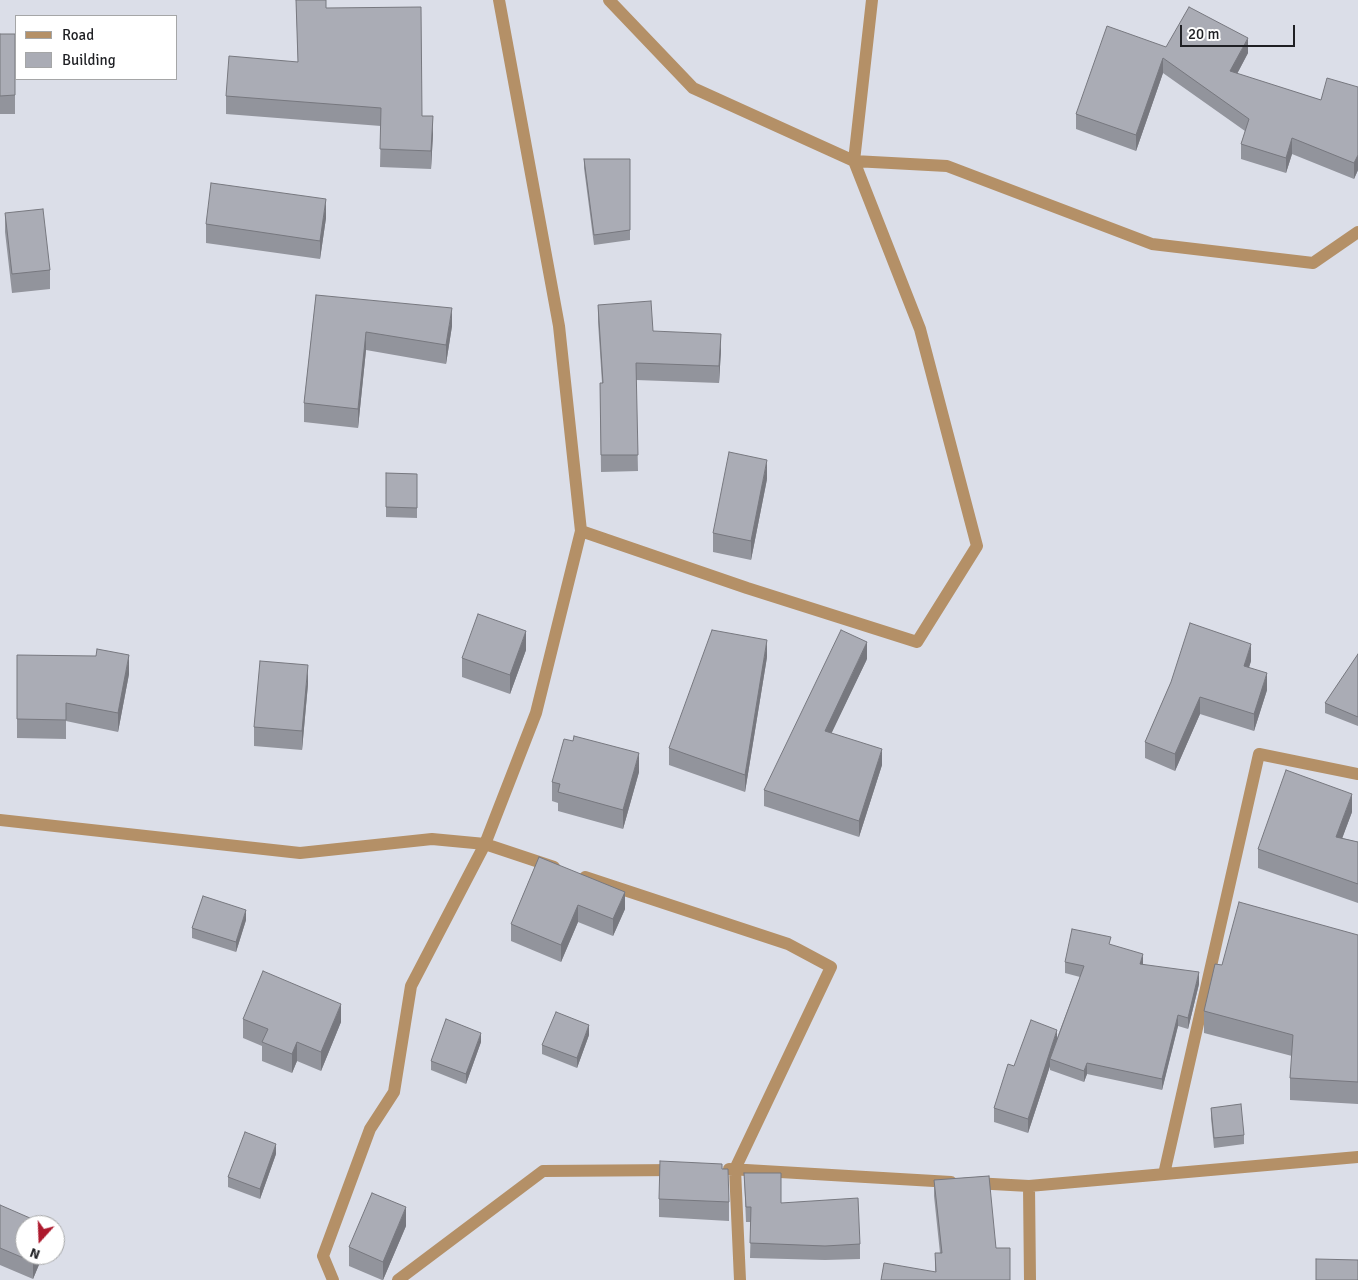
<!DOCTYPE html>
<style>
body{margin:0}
#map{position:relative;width:1358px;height:1280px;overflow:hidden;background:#dbdee8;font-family:Signika,sans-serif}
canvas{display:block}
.legend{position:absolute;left:15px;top:15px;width:162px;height:65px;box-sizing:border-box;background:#fff;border:1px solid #a5a6a7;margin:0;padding:6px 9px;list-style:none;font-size:15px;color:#1f2024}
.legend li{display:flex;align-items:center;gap:10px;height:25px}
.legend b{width:25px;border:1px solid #a5a6a7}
.north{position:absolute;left:15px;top:1215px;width:50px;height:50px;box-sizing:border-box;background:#fff;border:1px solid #a5a6a7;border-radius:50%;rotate:200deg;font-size:14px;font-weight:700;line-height:20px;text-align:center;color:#1f2024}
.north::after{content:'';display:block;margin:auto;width:18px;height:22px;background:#ad192d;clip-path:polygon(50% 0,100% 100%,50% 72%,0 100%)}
.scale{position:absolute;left:1180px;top:25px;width:115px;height:22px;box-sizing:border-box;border:2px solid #1f2024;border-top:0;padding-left:6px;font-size:15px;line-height:18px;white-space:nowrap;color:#1f2024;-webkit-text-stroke:4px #fff;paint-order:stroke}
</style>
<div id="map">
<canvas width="1358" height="1280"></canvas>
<ul class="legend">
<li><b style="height:6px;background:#b49067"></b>Road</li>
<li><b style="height:14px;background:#aaacb5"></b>Building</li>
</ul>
<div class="north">N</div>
<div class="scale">20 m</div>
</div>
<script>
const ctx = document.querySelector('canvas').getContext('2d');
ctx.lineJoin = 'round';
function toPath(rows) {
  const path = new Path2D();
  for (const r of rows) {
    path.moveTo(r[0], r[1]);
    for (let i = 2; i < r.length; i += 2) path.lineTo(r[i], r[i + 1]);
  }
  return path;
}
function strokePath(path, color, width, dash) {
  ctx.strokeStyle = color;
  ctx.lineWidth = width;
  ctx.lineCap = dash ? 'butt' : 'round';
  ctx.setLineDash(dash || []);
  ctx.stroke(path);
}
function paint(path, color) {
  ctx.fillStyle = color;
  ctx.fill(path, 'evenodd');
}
const minor = toPath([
 [609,0,693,88,854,161,947,166,1152,244,1313,263,1358,232],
 [581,531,747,588,917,642,977,546,920,329,854,161,872,0],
 [0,820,300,853,432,839,485,844,554,867],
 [585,877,788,944,831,967,735,1169,740,1280],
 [729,1169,951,1182],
 [1164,1174,1259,754,1358,774],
 [974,1183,1029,1186,1358,1157],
 [1029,1186,1030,1280],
 [333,1280,323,1256,370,1129,394,1092,411,986,485,844,536,713,581,531,559,326,499,0],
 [398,1280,543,1171,677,1170]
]);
const wall = toPath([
 [296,0,326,0,326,8,422,116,433,134,431,169,380,167,381,126,226,114,226,96,298,62],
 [0,34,15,34,15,114,0,114],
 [1166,47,1248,53,1237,74,1321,100,1358,87,1358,170,1354,179,1292,154,1286,173,1241,159,1241,144,1245,131,1163,73,1136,151,1076,129,1076,114],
 [584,159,630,159,630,240,594,245,584,168],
 [5,213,50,270,50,289,12,293,5,232],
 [326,218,320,259,206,243,206,224],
 [316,295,452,326,446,364,366,350,358,428,304,422,304,403],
 [598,305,653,331,721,350,719,383,636,380,638,471,601,472,600,383,602,383,598,322],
 [386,473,417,474,417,518,386,517],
 [767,479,751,560,713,552,713,533],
 [526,650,510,694,462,677,462,658],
 [17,655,129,674,118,732,66,721,66,739,17,738],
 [1358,655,1358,726,1325,713,1325,703],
 [767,657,745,792,669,765,669,748],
 [867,659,831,733,882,765,859,837,764,806,764,790],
 [1251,661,1249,667,1267,690,1254,731,1200,714,1175,771,1145,758,1145,742,1171,682],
 [308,684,302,750,254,746,254,727],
 [639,772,623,829,558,811,558,803,552,801,552,782],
 [1352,812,1342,838,1358,842,1358,903,1258,868,1258,849],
 [539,857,625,909,613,936,578,922,561,962,511,941,511,924],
 [246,920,236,952,192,938,192,928],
 [1358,935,1358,1104,1290,1100,1290,1078,1292,1056,1204,1033,1204,1011,1222,965],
 [1111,945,1143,964,1199,984,1188,1029,1178,1026,1162,1090,1087,1074,1084,1082,1050,1070,1050,1066,1028,1133,994,1122,994,1108,1014,1066,1057,1038,1080,977,1065,973,1065,962],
 [243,1019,341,1022,321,1071,297,1061,292,1073,262,1061,262,1046,243,1038],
 [589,1035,577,1068,542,1054,542,1045],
 [481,1042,466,1084,431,1070,431,1061],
 [1211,1108,1244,1135,1244,1144,1214,1148,1211,1118],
 [276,1154,260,1199,228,1187,228,1177],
 [722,1169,729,1202,729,1221,659,1217,659,1199],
 [744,1173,781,1203,860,1244,860,1259,825,1260,750,1258,751,1222,746,1222],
 [989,1176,935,1272,935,1253,940,1253,934,1196,934,1180],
 [0,1205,25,1255,43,1255,33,1279,0,1265],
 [406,1226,383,1280,382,1280,349,1266,349,1247]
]);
const shadedWall = toPath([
 [1248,38,1248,53,1230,87,1230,71],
 [1163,58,1163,73,1136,151,1136,135],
 [433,116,433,134,431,169,431,151],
 [1292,138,1292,154,1286,173,1286,158],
 [1358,155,1358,170,1354,179,1354,163],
 [326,199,326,218,320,259,320,241],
 [452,308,452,326,446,364,446,345],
 [366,332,366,350,358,428,358,409],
 [721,334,721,350,719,383,719,366],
 [767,460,767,479,751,560,751,541],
 [526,631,526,650,510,694,510,675],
 [767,640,767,657,745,792,745,775],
 [867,642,867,659,825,747,825,731],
 [1251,644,1251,661,1244,683,1244,666],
 [129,655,129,674,118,732,118,713],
 [308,665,308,684,302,750,302,731],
 [1267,673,1267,690,1254,731,1254,714],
 [1200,697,1200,714,1175,771,1175,754],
 [882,749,882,765,859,837,859,821],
 [639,753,639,772,623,829,623,810],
 [1352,794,1352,812,1336,855,1336,837],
 [625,892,625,909,613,936,613,919],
 [578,905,578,922,561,962,561,945],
 [246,910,246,920,236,952,236,942],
 [1143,954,1143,965,1140,964],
 [1199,972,1199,984,1188,1029,1188,1018],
 [341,1004,341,1022,321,1071,321,1052],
 [1178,1015,1178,1026,1162,1090,1162,1079],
 [589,1025,589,1035,577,1068,577,1058],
 [1057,1030,1057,1044,1050,1059,1050,1066,1028,1133,1028,1119],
 [481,1033,481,1042,466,1084,466,1074],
 [297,1042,297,1061,292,1073,292,1054],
 [1087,1063,1087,1074,1084,1082,1084,1071],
 [276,1144,276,1154,260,1199,260,1189],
 [406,1207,406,1226,383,1280,383,1262],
 [36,1255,43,1255,33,1279,33,1262]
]);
const building = toPath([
 [296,0,326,0,326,8,421,7,422,116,433,116,431,151,380,149,381,108,226,96,229,56,298,62,296,0],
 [1189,7,1248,38,1230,71,1321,100,1327,78,1358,87,1358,155,1354,163,1292,138,1286,158,1241,144,1249,119,1163,58,1136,135,1076,114,1107,26,1166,47,1189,7],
 [0,34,15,34,15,95,0,96,0,34],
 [584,159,630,159,630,230,594,235,584,159],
 [211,183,326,199,320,241,206,224,211,183],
 [43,209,50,270,12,274,5,213,43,209],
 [316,295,452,308,446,345,366,332,358,409,304,403,316,295],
 [651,301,653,331,721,334,719,366,636,363,638,455,601,455,600,383,603,383,598,305,651,301],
 [729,452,767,460,751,541,713,533,729,452],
 [386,473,417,474,417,508,386,507,386,473],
 [478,614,526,631,510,675,462,658,478,614],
 [1190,623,1251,644,1244,666,1267,673,1254,714,1200,697,1175,754,1145,742,1171,682,1190,623],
 [712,630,767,640,745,775,669,748,712,630],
 [841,630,867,642,825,731,882,749,859,821,764,790,841,630],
 [97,649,129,655,118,713,66,703,66,720,17,719,17,655,96,656,97,649],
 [1358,654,1358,717,1325,703,1358,654],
 [260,661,308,665,302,731,254,727,260,661],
 [574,736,639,753,623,810,558,792,560,784,552,782,564,739,573,741,574,736],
 [1286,770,1352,794,1336,837,1358,842,1358,884,1258,849,1286,770],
 [539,857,625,892,613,919,578,905,561,945,511,924,539,857],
 [203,896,246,910,236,942,192,928,203,896],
 [1239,902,1358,935,1358,1082,1290,1078,1293,1035,1204,1011,1215,964,1222,965,1239,902],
 [1072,929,1111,937,1109,944,1143,954,1140,964,1199,972,1188,1018,1178,1015,1162,1079,1087,1063,1084,1071,1050,1059,1084,966,1065,962,1072,929],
 [263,971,341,1004,321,1052,297,1042,292,1054,262,1042,268,1029,243,1019,263,971],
 [556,1012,589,1025,577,1058,542,1045,556,1012],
 [446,1019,481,1033,466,1074,431,1061,446,1019],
 [1031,1020,1057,1030,1028,1119,994,1108,1008,1064,1014,1066,1031,1020],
 [1241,1104,1244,1135,1214,1138,1211,1108,1241,1104],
 [245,1132,276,1144,260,1189,228,1177,245,1132],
 [660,1161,722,1164,722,1169,728,1169,729,1202,659,1199,660,1161],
 [744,1173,781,1173,781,1203,858,1198,860,1244,825,1246,750,1243,751,1207,746,1207,744,1173],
 [989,1176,996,1248,1010,1248,1010,1280,881,1280,884,1263,936,1272,935,1253,942,1253,934,1180,989,1176],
 [372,1193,406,1207,383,1262,349,1247,372,1193],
 [0,1205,46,1225,25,1225,25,1255,36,1255,33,1262,0,1248,0,1205],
 [1316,1259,1358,1260,1358,1280,1316,1280,1316,1259]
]);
strokePath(minor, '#b49067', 12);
paint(wall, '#92949c');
paint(shadedWall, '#77787f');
paint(building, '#aaacb5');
strokePath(building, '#77787f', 1);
</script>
